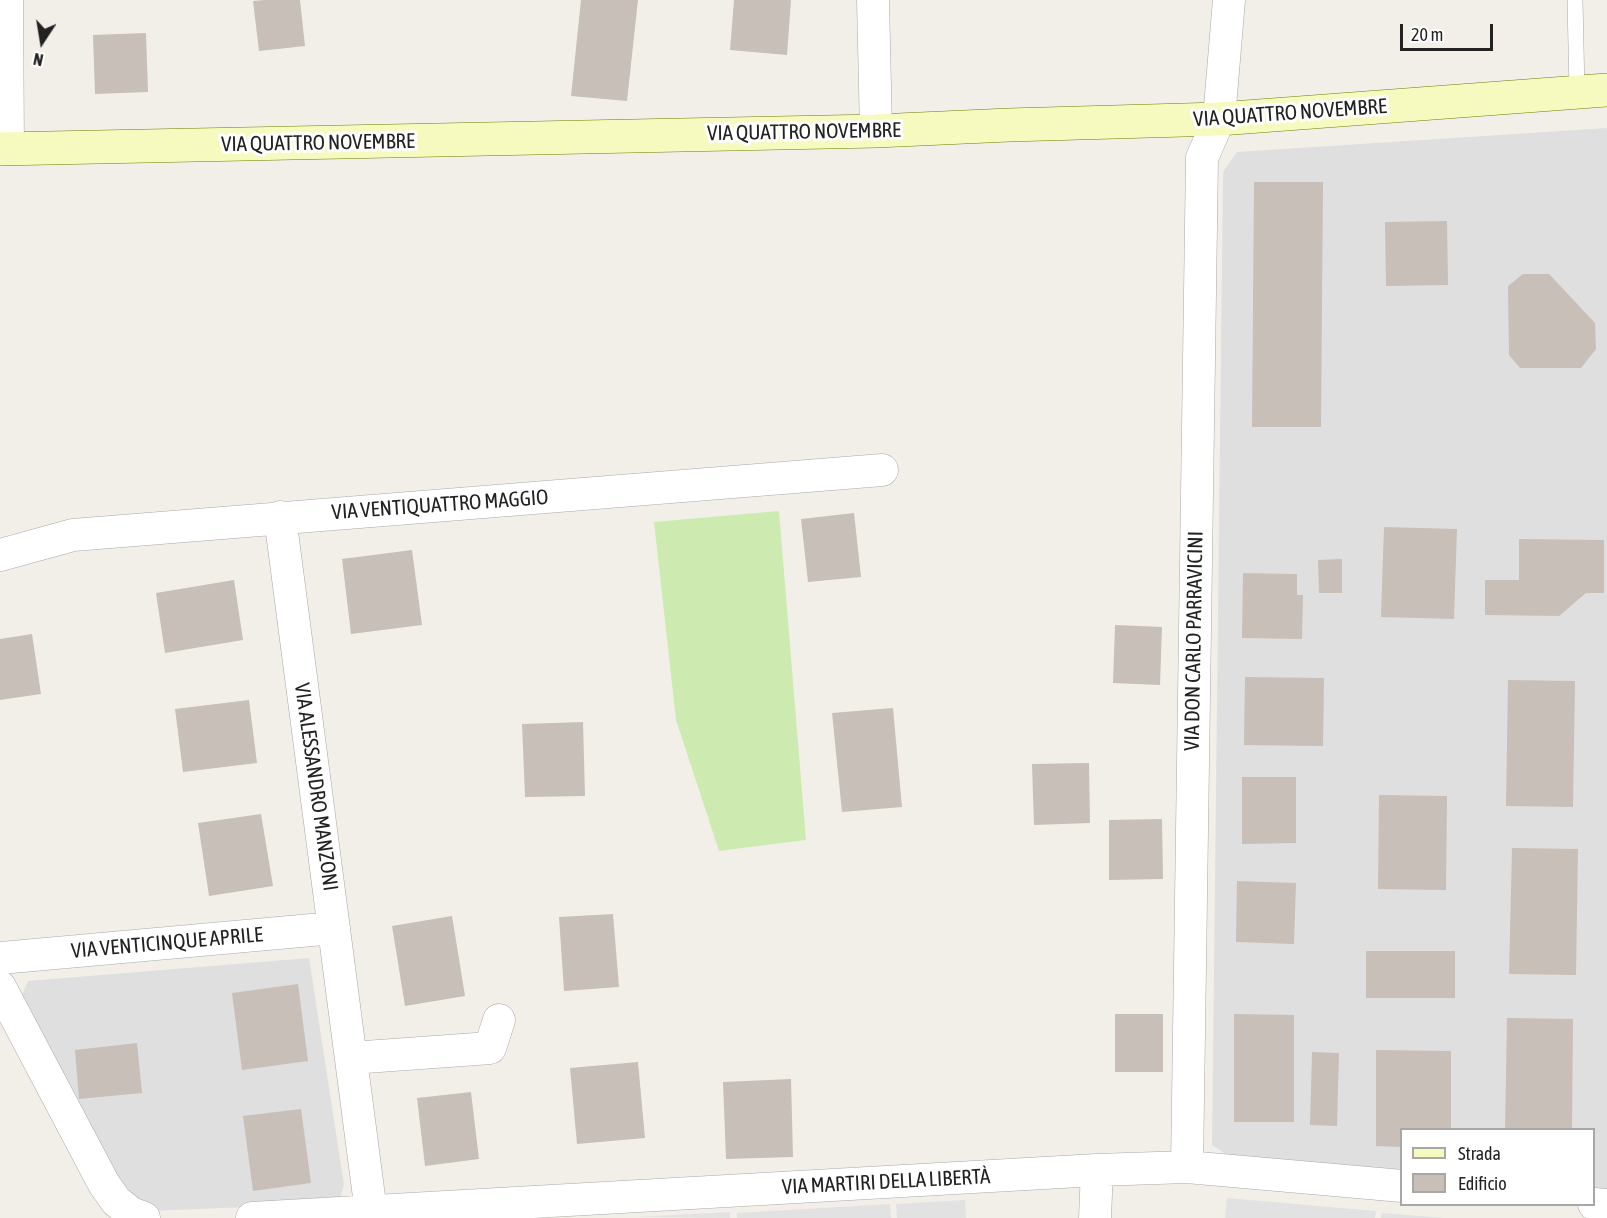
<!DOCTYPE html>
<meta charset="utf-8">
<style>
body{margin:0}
#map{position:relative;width:1607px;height:1218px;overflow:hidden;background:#f2efe9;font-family:"Asap Condensed",sans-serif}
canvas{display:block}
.legend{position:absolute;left:1400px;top:1128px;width:195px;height:78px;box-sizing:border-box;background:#fff;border:2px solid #a7a7a7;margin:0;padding:8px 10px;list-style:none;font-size:18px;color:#222}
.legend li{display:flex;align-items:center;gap:12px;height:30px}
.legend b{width:30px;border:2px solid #a7a7a7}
.north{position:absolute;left:12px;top:12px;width:60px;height:60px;-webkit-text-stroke:4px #fff;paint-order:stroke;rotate:192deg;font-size:16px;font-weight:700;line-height:24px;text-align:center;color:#222}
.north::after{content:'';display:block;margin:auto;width:21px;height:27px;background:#222;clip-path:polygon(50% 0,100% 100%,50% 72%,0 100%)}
.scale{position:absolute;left:1400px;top:24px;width:93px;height:27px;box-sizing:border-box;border:3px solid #222;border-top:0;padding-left:8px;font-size:18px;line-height:21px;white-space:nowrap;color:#222;-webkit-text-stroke:4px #fff;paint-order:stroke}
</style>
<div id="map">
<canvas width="1607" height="1218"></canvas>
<ul class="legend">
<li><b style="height:8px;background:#f7fabf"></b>Strada</li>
<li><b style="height:16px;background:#c7bfb8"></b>Edificio</li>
</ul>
<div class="north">N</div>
<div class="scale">20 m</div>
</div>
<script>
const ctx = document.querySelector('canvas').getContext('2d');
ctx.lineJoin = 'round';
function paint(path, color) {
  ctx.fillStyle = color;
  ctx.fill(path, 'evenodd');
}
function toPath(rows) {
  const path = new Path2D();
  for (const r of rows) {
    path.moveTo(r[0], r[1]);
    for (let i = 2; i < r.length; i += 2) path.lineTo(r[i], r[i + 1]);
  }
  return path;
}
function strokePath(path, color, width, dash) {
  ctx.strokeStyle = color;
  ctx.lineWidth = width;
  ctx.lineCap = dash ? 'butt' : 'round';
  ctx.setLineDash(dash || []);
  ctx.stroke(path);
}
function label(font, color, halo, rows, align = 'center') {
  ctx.font = font + ' "Asap Condensed",sans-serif';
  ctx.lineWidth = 6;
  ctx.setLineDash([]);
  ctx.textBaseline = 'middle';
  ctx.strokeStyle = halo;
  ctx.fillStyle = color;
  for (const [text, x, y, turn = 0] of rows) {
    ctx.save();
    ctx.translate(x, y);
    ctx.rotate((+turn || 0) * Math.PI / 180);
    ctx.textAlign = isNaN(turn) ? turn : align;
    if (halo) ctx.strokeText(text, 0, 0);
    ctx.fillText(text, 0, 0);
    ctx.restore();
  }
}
const residential = toPath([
 [1607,128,1607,1190,1594,1189,1594,1130,1402,1130,1401,1172,1229,1156,1212,1145,1223,172,1237,152],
 [309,958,344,1185,338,1203,153,1211,120,1190,18,1004,28,981]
]);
const grass = toPath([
 [779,511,806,840,719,851,676,720,654,522]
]);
const parking = toPath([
 [1227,1198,1376,1211,1375,1218,1225,1218],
 [965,1200,966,1218,897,1218,896,1204],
 [890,1204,891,1218,737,1218,737,1213],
 [730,1212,730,1218,636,1217],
 [1382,1213,1444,1218,1381,1218]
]);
const building = toPath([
 [265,0,300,0,305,46,259,51,253,1],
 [581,0,638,0,627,101,571,96],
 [734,0,791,0,787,55,730,50],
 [146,33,148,92,95,94,93,35],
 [1254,182,1323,182,1321,427,1252,427],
 [1447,221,1448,285,1386,286,1385,222],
 [1523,274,1549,274,1595,323,1596,349,1581,368,1520,368,1509,355,1508,286],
 [854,513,861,577,808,582,801,519],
 [1384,527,1457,529,1454,619,1381,617],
 [1519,539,1604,540,1604,593,1586,593,1559,616,1485,615,1485,580,1519,580],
 [412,550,422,625,351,634,342,559],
 [1342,559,1342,593,1319,593,1318,560],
 [1243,573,1297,574,1297,595,1303,595,1302,639,1242,638],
 [234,580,243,640,165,653,156,593],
 [1115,625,1162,627,1160,685,1113,683],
 [32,634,41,694,0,700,0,639],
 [1245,677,1324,678,1323,746,1244,745],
 [1508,680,1575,681,1573,807,1506,806],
 [249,700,257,763,183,772,175,709],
 [893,708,902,807,842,812,832,713],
 [583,722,585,796,525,797,522,724],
 [1089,763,1090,823,1034,825,1032,764],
 [1242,777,1296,777,1296,843,1242,844],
 [1379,795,1447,796,1446,890,1378,889],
 [261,814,273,886,209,896,198,823],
 [1162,819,1163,879,1109,880,1109,820],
 [1512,848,1578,849,1576,975,1509,974],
 [1237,881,1296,883,1294,944,1236,942],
 [613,914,619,987,564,991,559,917],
 [452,916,465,996,405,1006,392,926],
 [1366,951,1455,951,1455,998,1366,998],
 [298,984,308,1061,242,1070,232,993],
 [1115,1014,1163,1014,1163,1072,1115,1072],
 [1234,1014,1294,1015,1294,1122,1234,1122],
 [1507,1018,1573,1019,1572,1130,1505,1130],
 [137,1043,142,1093,79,1099,75,1050],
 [1376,1050,1451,1051,1451,1130,1402,1130,1402,1147,1376,1146],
 [1312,1052,1339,1053,1337,1126,1310,1125],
 [638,1062,645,1138,577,1144,570,1068],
 [791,1079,793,1157,726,1159,723,1082],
 [471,1092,479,1159,425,1166,417,1098],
 [301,1109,311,1183,253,1191,243,1116]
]);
const lane = toPath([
 [1575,0,1577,92]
]);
const street = toPath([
 [7,0,8,149],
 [873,0,876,131],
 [280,517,371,1212],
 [0,555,73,535,882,470],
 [0,958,334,928],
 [0,987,104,1184,116,1201,131,1213,144,1218],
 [351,1058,490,1048,499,1020],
 [1187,1167,1202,158,1219,119,1229,0],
 [1594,1204,1607,1205],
 [252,1218,1097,1170,1187,1167,1402,1186],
 [1095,1218,1097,1170]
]);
const secondary = toPath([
 [0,149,876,131,1009,125,1219,119,1607,90]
]);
const streetNames = [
 ["VIA QUATTRO NOVEMBRE",1290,113,-4],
 ["VIA QUATTRO NOVEMBRE",804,132,-1],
 ["VIA QUATTRO NOVEMBRE",318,143,-1],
 ["VIA VENTIQUATTRO MAGGIO",440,505,-4],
 ["VIA DON CARLO PARRAVICINI",1194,641,-89],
 ["VIA ALESSANDRO MANZONI",316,787,82],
 ["VIA VENTICINQUE APRILE",167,943,-5],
 ["VIA MARTIRI DELLA LIBERTÀ",886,1182,-3]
];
paint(residential, '#e0dfdf');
paint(grass, '#cdebb0');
paint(parking, '#e2e2e2');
paint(building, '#c7bfb8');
strokePath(lane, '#a9a9a9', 16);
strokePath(street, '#a9a9a9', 33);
strokePath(secondary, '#707d05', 34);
strokePath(lane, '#fff', 15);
strokePath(street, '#fff', 32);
strokePath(secondary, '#f7fabf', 33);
label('21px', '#222', '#fff', streetNames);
</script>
